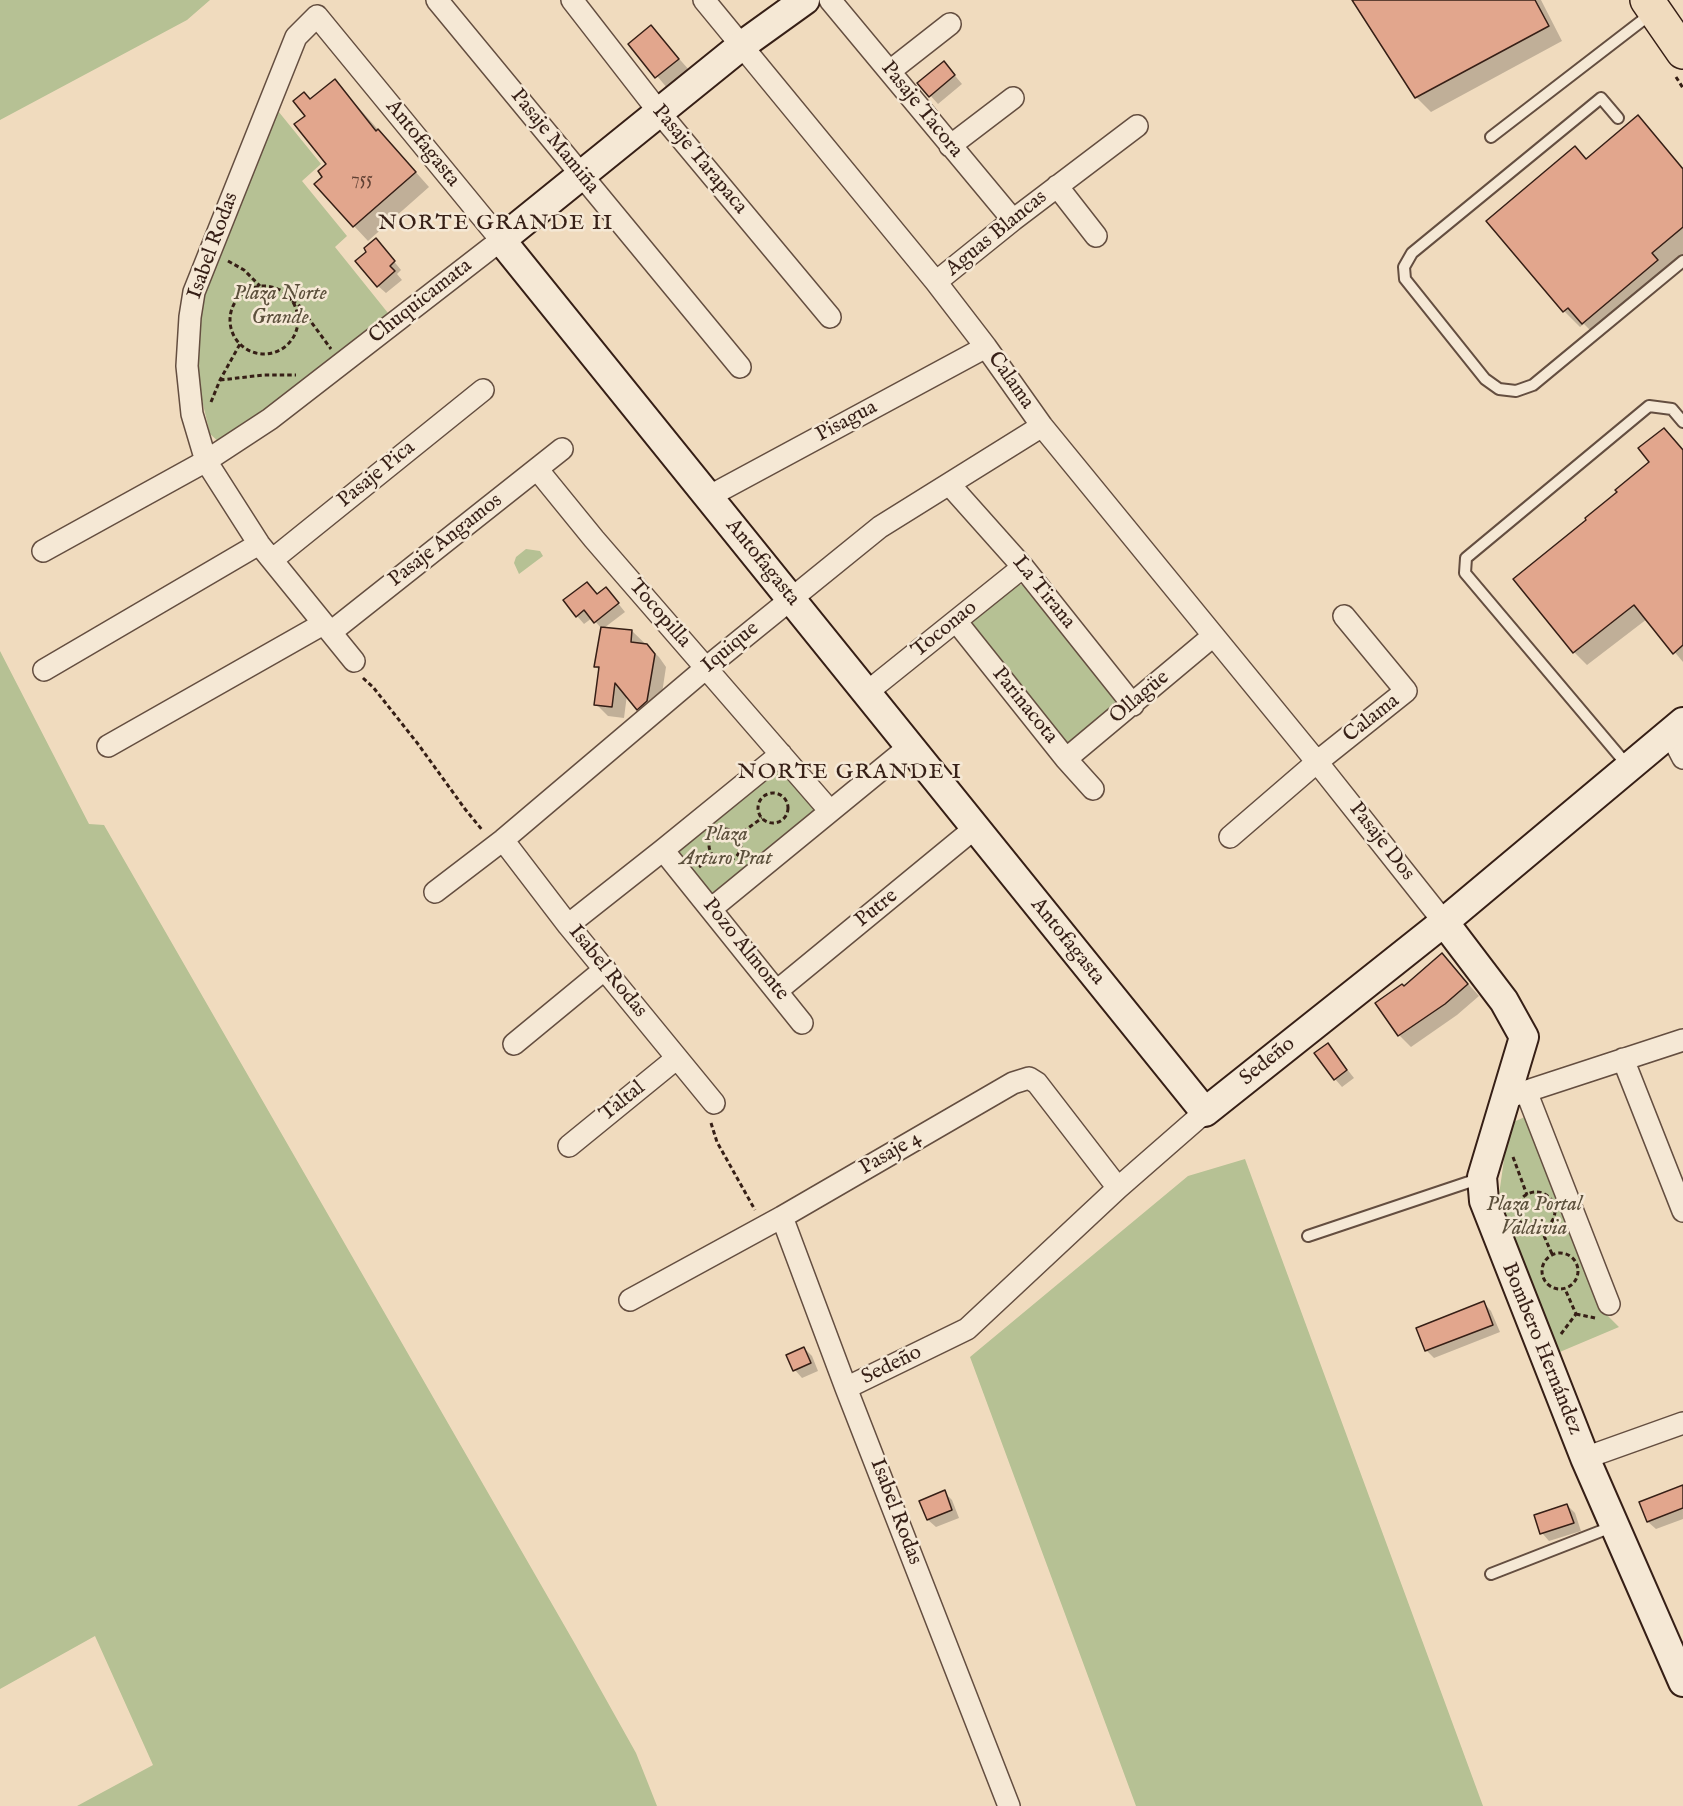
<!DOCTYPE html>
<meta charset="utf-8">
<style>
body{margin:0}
canvas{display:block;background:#f0dbbe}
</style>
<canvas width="1683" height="1806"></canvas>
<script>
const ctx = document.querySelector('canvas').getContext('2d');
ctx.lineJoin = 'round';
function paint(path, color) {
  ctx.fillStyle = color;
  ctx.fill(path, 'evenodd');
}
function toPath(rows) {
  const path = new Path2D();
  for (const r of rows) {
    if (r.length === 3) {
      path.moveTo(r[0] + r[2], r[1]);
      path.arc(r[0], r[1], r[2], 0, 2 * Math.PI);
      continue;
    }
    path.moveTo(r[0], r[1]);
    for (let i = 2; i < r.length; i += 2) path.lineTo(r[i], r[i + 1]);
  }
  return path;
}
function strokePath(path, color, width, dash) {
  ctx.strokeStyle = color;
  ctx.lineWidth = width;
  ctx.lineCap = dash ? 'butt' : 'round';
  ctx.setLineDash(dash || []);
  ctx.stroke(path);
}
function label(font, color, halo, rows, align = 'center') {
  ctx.font = font + ' "IM FELL English",serif';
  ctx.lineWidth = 5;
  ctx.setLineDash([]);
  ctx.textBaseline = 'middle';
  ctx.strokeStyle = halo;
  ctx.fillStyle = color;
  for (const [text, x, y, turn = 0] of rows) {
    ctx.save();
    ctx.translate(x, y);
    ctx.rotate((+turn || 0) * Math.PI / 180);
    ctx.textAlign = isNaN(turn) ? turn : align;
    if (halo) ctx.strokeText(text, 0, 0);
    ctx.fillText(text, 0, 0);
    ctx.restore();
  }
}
const green = toPath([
 [0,0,210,0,187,20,0,120],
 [274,106,321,164,302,181,347,236,335,247,392,318,279,410,219,442,210,434,198,383,196,334,201,290],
 [526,549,540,551,543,556,519,574,514,563,516,557],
 [1011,583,1022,585,1118,702,1071,745,1060,742,969,630,970,620],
 [0,651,89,824,104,825,575,1644,636,1753,657,1806,77,1806,153,1765,95,1636,0,1689],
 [777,765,818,812,721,894,710,894,679,858,681,843],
 [1527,1116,1606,1314,1619,1327,1555,1354,1498,1202,1509,1124],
 [1245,1159,1483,1806,1136,1806,970,1357,1188,1176]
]);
const shadow = toPath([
 [1354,0,1541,0,1562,41,1431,112,1416,97],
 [651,27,690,71,668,89,630,44],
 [951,71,962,84,938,104,919,83],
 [335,81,429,187,368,241,354,226,324,177,328,164,307,116,311,100],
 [1637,117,1683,168,1683,256,1667,270,1673,277,1599,339,1584,324,1580,327,1564,311,1488,221,1587,160],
 [383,248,401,270,397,274,402,280,386,293,378,286],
 [1664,430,1683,450,1683,662,1647,619,1587,665,1574,652,1588,520,1652,462],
 [597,595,613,597,625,612,604,628,632,631,659,657,666,667,659,713,650,721,627,695,624,718,608,716,596,704,600,671,595,666,602,629,592,618,584,624,577,616],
 [1453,967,1479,996,1457,1015,1411,1047,1399,1035],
 [1328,1045,1354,1078,1342,1087,1335,1079],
 [1484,1303,1491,1311,1500,1332,1434,1358,1426,1350],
 [804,1348,812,1356,818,1371,802,1378,795,1370],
 [944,1492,952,1500,959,1518,936,1527,928,1520,921,1501],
 [1641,1503,1683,1505,1683,1519,1656,1529,1648,1522],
 [1567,1505,1575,1513,1581,1531,1549,1541,1542,1533]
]);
const building = toPath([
 [1352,0,1535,0,1549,26,1415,98,1352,0],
 [651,25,679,59,655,78,628,44,651,25],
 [944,61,955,75,929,97,917,83,944,61],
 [335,79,376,131,378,129,416,172,353,227,314,184,322,177,318,171,326,164,294,124,305,116,293,101,304,92,310,99,335,79],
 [1638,115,1683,169,1683,227,1652,253,1658,260,1582,324,1568,308,1563,312,1486,221,1575,146,1586,159,1638,115],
 [376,238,395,261,390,266,395,271,377,287,355,261,366,252,364,248,376,238],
 [1664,428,1683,450,1683,645,1673,654,1634,605,1573,653,1513,579,1586,520,1585,518,1617,492,1615,490,1649,462,1638,448,1664,428],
 [587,582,597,594,606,587,619,603,594,623,584,610,576,617,563,600,587,582],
 [601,627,632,630,631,642,647,644,655,654,647,701,637,710,615,683,612,707,594,705,599,667,594,667,601,627],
 [1442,953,1468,984,1445,1004,1398,1036,1375,1003,1402,984,1404,986,1442,953],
 [1328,1043,1347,1070,1334,1080,1314,1053,1328,1043],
 [1484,1301,1493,1325,1425,1351,1416,1328,1484,1301],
 [804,1347,811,1363,793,1371,786,1355,804,1347],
 [1683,1485,1683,1508,1647,1522,1639,1502,1683,1485],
 [945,1490,952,1510,927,1520,919,1501,945,1490],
 [1567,1504,1574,1523,1540,1534,1534,1515,1567,1504]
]);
const path = toPath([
 [1676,77,1683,88],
 [228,261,244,270,260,286],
 [264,320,34],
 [292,301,298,304,331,349],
 [220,380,264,375,296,375],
 [211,402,220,380,240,344],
 [363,678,373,687,418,744,465,809,483,831],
 [773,808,15],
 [725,845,16],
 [737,836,762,818],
 [699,867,713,857],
 [711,1123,717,1142,755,1210],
 [1513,1157,1527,1195],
 [1536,1211,19],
 [1541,1229,1552,1254],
 [1560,1271,18],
 [1576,1314,1595,1318],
 [1561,1334,1576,1314,1565,1289]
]);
const lane = toPath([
 [1618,118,1601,98,1412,253,1404,267,1405,279,1485,379,1499,389,1516,391,1533,385,1683,261],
 [1491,137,1652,13],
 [1628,766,1465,573,1466,558,1649,406,1672,409,1683,422],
 [1308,1236,1481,1178],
 [1491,1574,1614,1526]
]);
const street = toPath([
 [437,0,740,367],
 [572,0,659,112,830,317],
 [704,0,936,282,986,347,1042,426,1317,762,1444,922],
 [830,0,1013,220],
 [890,71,950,24],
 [950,146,1013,98],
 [1057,186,1096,236],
 [936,282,1013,220,1137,126],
 [537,469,594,539,830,811],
 [949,484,1023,567,1133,705],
 [708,497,986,347],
 [43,551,206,461,270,419,501,240,317,16,296,37,194,292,190,317,187,366,192,414,206,461,259,544,354,661],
 [272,560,483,390],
 [956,621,1066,759,1093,789],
 [331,632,562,449],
 [44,670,259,544],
 [866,693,1023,567],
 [1670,733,1683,758],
 [108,746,323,624],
 [1066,759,1213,636],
 [1230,837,1317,762,1406,691,1344,616],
 [503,840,568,925,714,1103],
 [663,850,802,1023],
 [435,892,503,840,706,668,880,527,1042,426],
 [711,909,910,746],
 [568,925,663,850,781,754],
 [778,990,975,828],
 [514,1044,605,969],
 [1623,1059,1683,1211],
 [1526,1091,1609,1304],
 [1515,1095,1683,1040],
 [569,1146,677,1058],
 [782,1217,846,1388,1009,1806],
 [630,1300,782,1217,1013,1083,1029,1078,1037,1083,1118,1188],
 [846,1388,967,1329,1118,1188,1205,1112],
 [1585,1458,1683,1423]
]);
const secondary = toPath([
 [805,0,741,46,501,240,1205,1112,1444,922,1683,722],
 [1444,922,1504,1001,1524,1037,1482,1177,1484,1201,1585,1458,1683,1682]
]);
const highway = toPath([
 [1647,0,1683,52]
]);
const numberNames = [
 ["755",362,180]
];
const streetNames = [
 ["Pasaje Tacora",921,110,51],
 ["Pasaje Mamiña",554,142,51],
 ["Antofagasta",422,144,51],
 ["Pasaje Tarapaca",699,160,50],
 ["Aguas Blancas",997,234,-39],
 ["Isabel Rodas",214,246,-70],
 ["Chuquicamata",421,302,-38],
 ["Calama",1010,381,55],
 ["Pisagua",847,422,-28],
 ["Pasaje Pica",377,475,-39],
 ["Pasaje Angamos",446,541,-38],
 ["Antofagasta",762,563,51],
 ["La Tirana",1043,593,51],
 ["Tocopilla",659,614,49],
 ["Toconao",945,630,-39],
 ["Iquique",731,648,-40],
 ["Ollagüe",1140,698,-40],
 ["Parinacota",1024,706,51],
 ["Calama",1372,719,-38],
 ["Pasaje Dos",1381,842,52],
 ["Putre",877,909,-39],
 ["Antofagasta",1067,942,51],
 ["Pozo Almonte",745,950,51],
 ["Isabel Rodas",607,972,51],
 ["Sedeño",1268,1062,-39],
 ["Taltal",623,1102,-39],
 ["Pasaje 4",891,1154,-30],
 ["Bombero Hernández",1541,1349,68],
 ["Sedeño",892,1366,-26],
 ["Isabel Rodas",895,1512,69]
];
const parkNames = [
 ["Plaza Norte",280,295],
 ["Grande",280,319],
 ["Plaza",726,836],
 ["Arturo Prat",726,860],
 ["Plaza Portal",1534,1206],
 ["Valdivia",1534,1230]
];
const neighbourhoodNames = [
 ["NORTE GRANDE II",496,224],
 ["NORTE GRANDE I",850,773]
];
paint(green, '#b6c194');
paint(shadow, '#0003');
paint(building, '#e2a68d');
strokePath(building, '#361f16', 1.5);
strokePath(lane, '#644e40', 14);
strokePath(street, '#644e40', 24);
strokePath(secondary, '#361f16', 32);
strokePath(highway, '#361f16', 36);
strokePath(path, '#361f16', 3, [4.5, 3]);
strokePath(lane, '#f5e8d5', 10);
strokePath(street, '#f5e8d5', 21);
strokePath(secondary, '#f5e8d5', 28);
strokePath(highway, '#f0dbbe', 33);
label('18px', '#614134', null, numberNames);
label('21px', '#361f16', '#f5e8d5', streetNames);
label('italic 21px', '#5c503c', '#f5e8d5', parkNames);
ctx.letterSpacing = '1.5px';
label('22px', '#361f16', '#f5e8d5', neighbourhoodNames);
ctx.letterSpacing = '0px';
</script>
